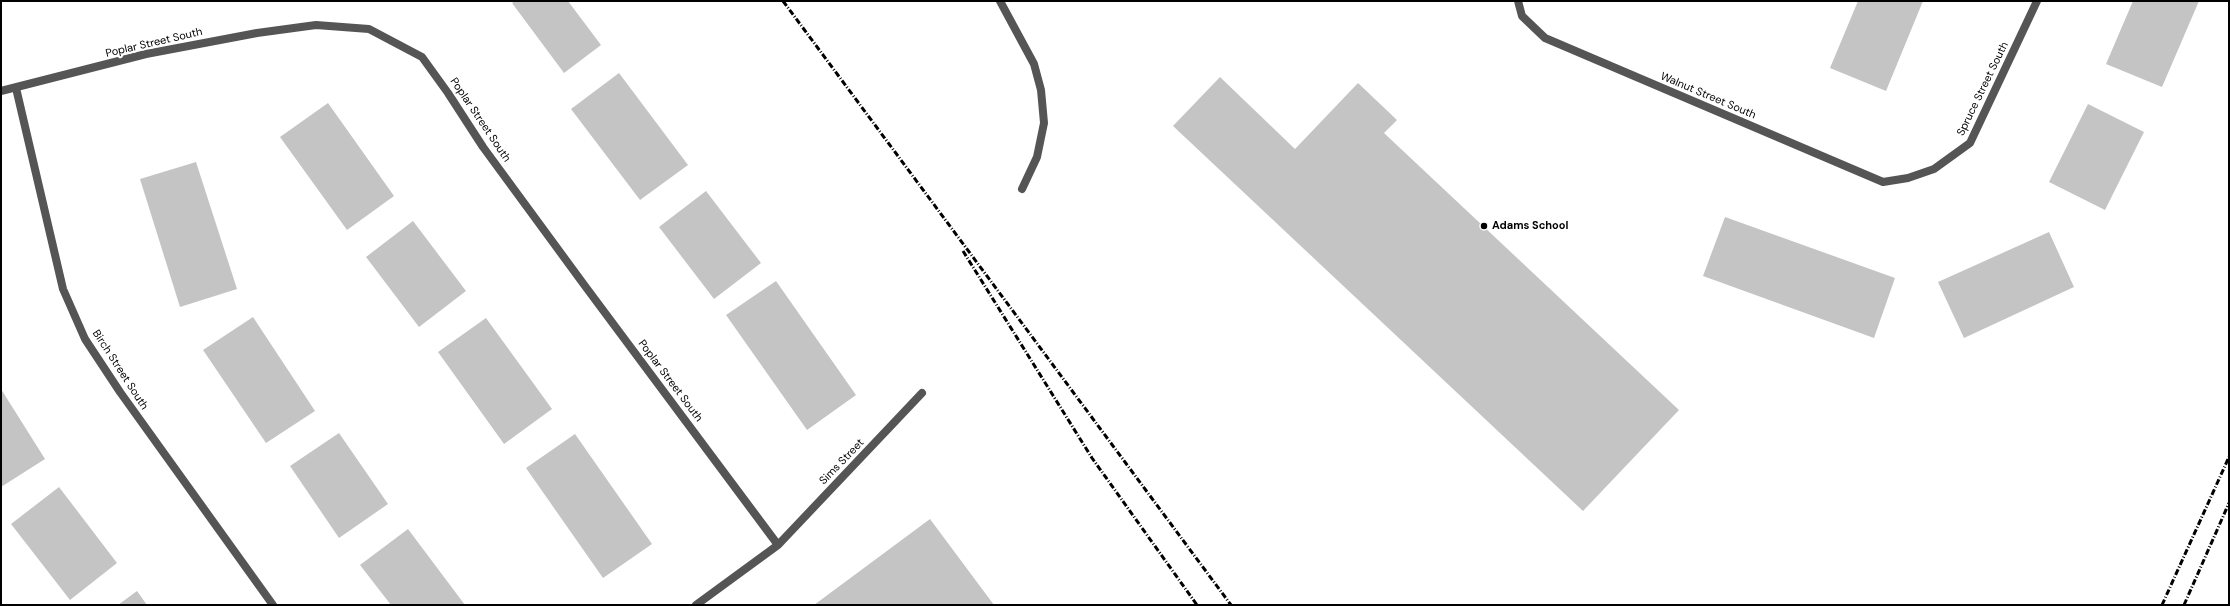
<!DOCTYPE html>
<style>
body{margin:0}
#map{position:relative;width:2230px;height:606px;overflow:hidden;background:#fff;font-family:"DM Sans",sans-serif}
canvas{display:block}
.frame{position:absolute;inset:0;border:2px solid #000;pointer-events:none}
</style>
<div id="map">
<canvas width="2230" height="606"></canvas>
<div class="frame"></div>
</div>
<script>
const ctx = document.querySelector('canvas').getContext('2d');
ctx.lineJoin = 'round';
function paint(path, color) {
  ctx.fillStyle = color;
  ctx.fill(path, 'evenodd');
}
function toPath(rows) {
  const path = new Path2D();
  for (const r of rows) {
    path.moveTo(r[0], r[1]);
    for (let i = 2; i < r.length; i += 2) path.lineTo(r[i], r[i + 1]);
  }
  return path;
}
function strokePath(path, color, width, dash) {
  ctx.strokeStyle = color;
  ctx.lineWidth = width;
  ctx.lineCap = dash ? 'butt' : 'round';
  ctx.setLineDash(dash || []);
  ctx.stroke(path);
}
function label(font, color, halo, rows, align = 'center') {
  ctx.font = font + ' "DM Sans",sans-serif';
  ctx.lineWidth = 4;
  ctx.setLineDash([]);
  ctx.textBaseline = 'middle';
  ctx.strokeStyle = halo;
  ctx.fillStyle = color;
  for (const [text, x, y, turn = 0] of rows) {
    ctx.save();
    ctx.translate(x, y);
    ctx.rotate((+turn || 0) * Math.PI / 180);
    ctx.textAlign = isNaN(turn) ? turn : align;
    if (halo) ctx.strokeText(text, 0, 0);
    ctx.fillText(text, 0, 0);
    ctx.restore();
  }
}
const building = toPath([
 [515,1,568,1,601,45,564,73,512,3],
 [1858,1,1923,1,1886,91,1830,68],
 [2133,1,2199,1,2162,87,2106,64],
 [619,73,688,165,640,200,571,109],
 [1220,77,1295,149,1358,83,1397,120,1384,133,1679,410,1583,511,1173,126],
 [328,103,394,196,347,230,280,137],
 [2088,104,2144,132,2105,210,2049,182],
 [196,162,237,289,180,307,140,179],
 [706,191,761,263,714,299,659,227],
 [1725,217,1895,278,1874,338,1703,276],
 [413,221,466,291,419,327,366,257],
 [2049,232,2074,287,1964,338,1938,282],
 [776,281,856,395,807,430,726,315],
 [253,317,315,411,266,443,203,350],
 [486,318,552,409,504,444,438,352],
 [1,389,45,459,1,487],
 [339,433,388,504,339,538,290,466],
 [575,434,652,544,603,578,526,468],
 [59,487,117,563,70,600,11,524],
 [930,519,994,605,814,605],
 [408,529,465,605,391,605,360,565],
 [137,591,147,605,118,605]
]);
const street = toPath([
 [1000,1,1034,64,1041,90,1044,123,1037,157,1022,189],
 [1518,1,1522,16,1545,38,1883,182,1908,178,1934,169,1970,143,2037,1],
 [16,88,63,289,85,339,120,392,273,605],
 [1,91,146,54,257,33,316,25,369,29,422,57,448,93,483,147,585,286,778,545],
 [696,605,778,545,922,393]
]);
const rail = toPath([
 [783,1,1231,605],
 [963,251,1092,458,1197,605],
 [2162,605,2229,457],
 [2184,605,2229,503]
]);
const markers = [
 [1484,226,4,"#000"]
];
const streetNames = [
 ["Poplar Street South",154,43,-13],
 ["Spruce Street South",1983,89,-64],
 ["Walnut Street South",1708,96,23],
 ["Poplar Street South",480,120,56],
 ["Birch Street South",120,370,57],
 ["Poplar Street South",670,381,53],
 ["Sims Street",842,462,-46]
];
const poiNames = [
 ["Adams School",1492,226]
];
paint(building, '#c4c4c4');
strokePath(street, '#555', 8);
strokePath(rail, '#000', 3, [6, 2, 1, 2]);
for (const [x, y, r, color] of markers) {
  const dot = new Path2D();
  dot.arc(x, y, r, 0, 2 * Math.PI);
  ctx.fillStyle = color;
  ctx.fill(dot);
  strokePath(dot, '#fff', 1.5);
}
label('11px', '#000', '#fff', streetNames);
label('bold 11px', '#000', '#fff', poiNames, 'left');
</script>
